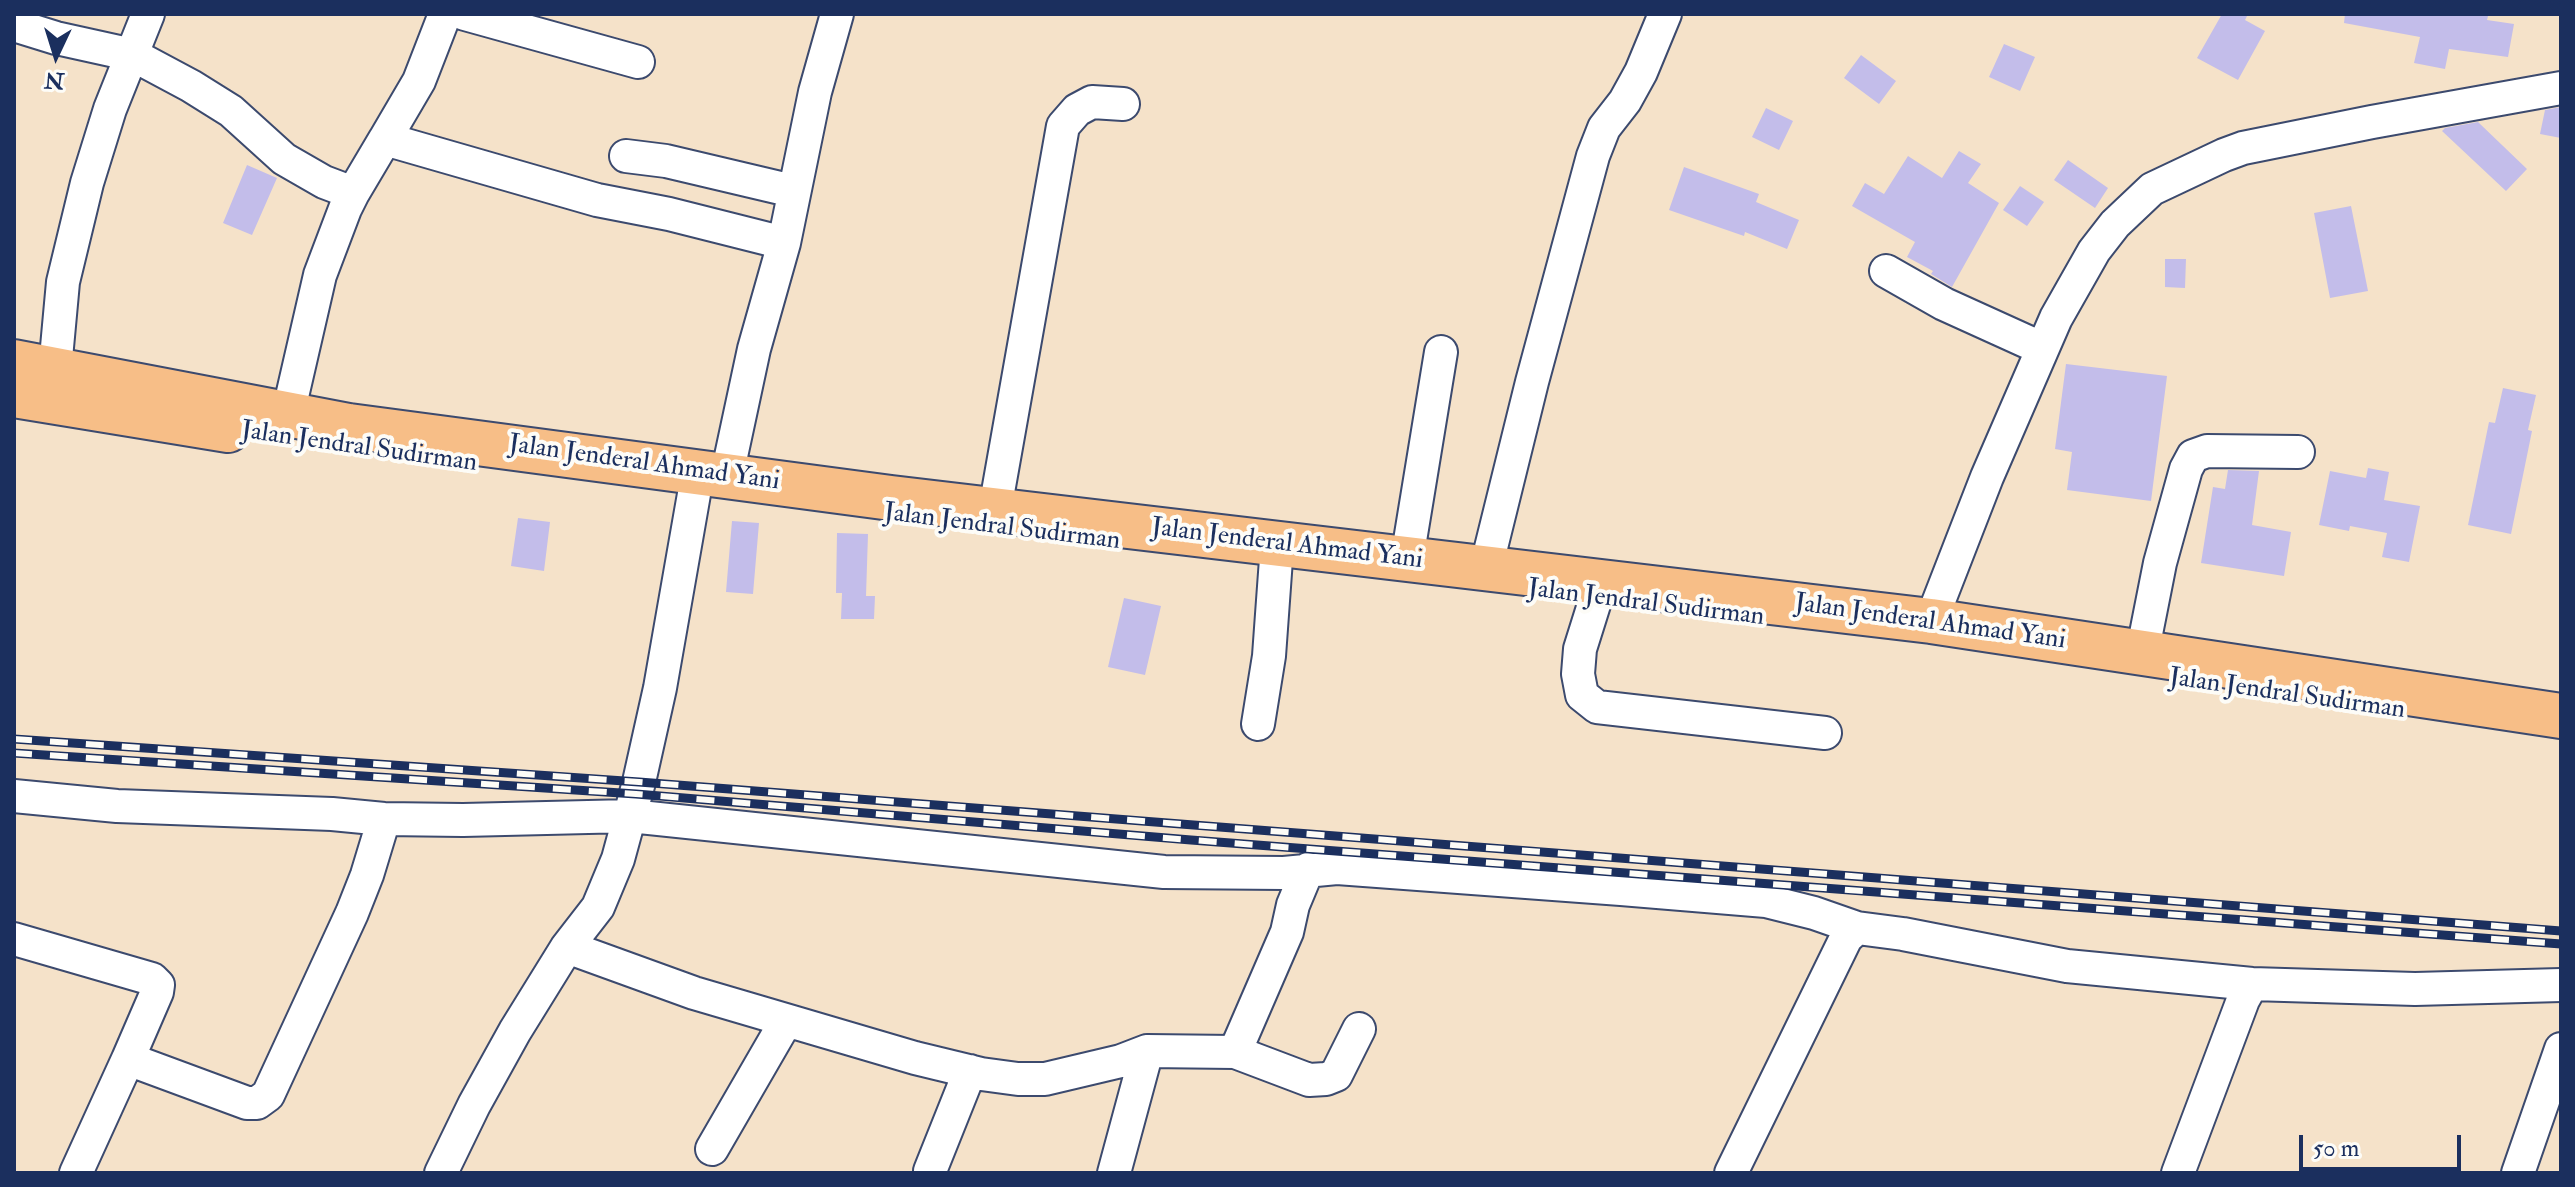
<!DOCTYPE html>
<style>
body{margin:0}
#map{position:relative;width:2575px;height:1187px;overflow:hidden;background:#f5e2c9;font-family:"IM FELL Double Pica",serif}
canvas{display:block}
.frame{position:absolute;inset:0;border:16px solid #1b2f5e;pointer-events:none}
.north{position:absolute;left:16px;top:16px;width:80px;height:80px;-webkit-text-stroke:6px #fdfcf7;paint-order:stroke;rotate:184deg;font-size:22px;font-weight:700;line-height:32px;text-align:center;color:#1b2f5e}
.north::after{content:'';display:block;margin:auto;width:28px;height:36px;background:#1b2f5e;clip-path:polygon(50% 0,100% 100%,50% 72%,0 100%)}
.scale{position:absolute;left:2299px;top:1135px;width:162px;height:36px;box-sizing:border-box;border:4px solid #1b2f5e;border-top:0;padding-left:10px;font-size:24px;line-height:28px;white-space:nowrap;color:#1b2f5e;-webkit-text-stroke:6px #fdfcf7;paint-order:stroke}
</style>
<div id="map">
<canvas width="2575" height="1187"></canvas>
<div class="frame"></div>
<div class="north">N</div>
<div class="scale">50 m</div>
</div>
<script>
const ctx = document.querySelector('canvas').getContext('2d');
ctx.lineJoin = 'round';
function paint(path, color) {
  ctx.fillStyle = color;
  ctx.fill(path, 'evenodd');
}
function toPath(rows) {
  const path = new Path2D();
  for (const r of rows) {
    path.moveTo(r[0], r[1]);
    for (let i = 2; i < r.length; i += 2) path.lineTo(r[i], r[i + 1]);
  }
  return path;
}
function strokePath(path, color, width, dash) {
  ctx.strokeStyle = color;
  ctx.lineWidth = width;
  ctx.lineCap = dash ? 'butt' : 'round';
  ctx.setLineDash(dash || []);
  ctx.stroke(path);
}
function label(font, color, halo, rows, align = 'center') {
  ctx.font = font + ' "IM FELL Double Pica",serif';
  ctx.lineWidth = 8;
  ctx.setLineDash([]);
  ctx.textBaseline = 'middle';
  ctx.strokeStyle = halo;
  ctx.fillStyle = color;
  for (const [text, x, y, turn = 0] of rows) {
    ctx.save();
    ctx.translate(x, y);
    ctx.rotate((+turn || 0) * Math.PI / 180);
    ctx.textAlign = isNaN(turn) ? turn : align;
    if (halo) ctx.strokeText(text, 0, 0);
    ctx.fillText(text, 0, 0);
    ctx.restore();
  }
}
const building = toPath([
 [2222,14,2248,14,2245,20,2265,31,2238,80,2197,58],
 [2345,14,2476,14,2488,16,2487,20,2514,24,2508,57,2449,49,2445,69,2414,63,2420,37,2344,23],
 [2004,44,2035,57,2020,91,1989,77],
 [1861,55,1896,81,1879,104,1844,78],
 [2561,107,2561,138,2540,134,2545,110],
 [1766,108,1793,121,1779,150,1752,137],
 [2478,122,2527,169,2506,191,2442,131,2445,128],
 [1959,151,1981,164,1968,183,1999,203,1952,287,1931,274,1933,271,1907,257,1915,242,1852,206,1865,183,1884,194,1908,156,1942,178],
 [2068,160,2108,188,2095,208,2054,180],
 [247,165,277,178,252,235,223,223],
 [1684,167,1759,194,1756,202,1799,220,1787,249,1745,232,1744,236,1669,210],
 [2020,186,2044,202,2027,226,2003,210],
 [2351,206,2368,291,2330,298,2314,213],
 [2165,259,2186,259,2185,288,2165,287],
 [2066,364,2167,376,2151,501,2067,490,2072,452,2055,449],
 [2503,388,2536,395,2528,430,2532,431,2511,534,2468,525,2489,422,2495,423],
 [2368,468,2389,472,2384,500,2420,506,2409,562,2382,557,2387,533,2350,526,2349,531,2319,525,2330,471,2366,478],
 [2228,470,2259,471,2252,525,2291,532,2284,576,2201,563,2213,487,2225,489],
 [518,518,550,522,544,571,511,566],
 [732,521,759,523,753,594,726,592],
 [837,533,868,534,866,596,875,596,874,619,841,619,842,593,836,593],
 [1124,598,1161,606,1145,675,1108,667]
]);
const minor = toPath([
 [465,14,638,62],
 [14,25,56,38,133,55,191,86,231,111,284,159,324,182,353,193,385,139,597,200,669,214,784,243],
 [385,139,419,81,445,14],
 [626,156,666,161,793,191],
 [1886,271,1944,304,2041,348],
 [55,369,63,282,87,183,110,109,148,14],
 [288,414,320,275,345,209,353,193],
 [727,475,754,349,784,243,815,92,837,14],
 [995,509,1063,126,1077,110,1092,102,1123,104],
 [1407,559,1441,352],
 [1486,568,1532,382,1593,156,1604,128,1625,101,1641,72,1665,14],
 [1596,598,1580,649,1578,674,1582,695,1597,707,1825,733],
 [1931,621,1987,477,2056,318,2094,251,2115,224,2152,189,2224,155,2243,148,2372,122,2561,88],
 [2142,654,2160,563,2186,469,2193,456,2207,451,2298,452],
 [1258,724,1269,656,1276,559],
 [14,796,117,806,332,814,384,819,463,820,630,816,1164,872,1284,873,1337,868,1621,889,1766,901,1814,913,1857,928,1903,934,2067,966,2252,984,2415,989,2561,985],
 [14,939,152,979,158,985,157,992,128,1059],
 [567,947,694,993,915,1058,981,1074,1018,1079,1045,1079,1121,1061,1147,1051,1235,1052,1287,932,1293,905,1308,869],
 [1235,1052,1309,1080,1326,1079,1336,1075,1359,1029],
 [712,1149,786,1021],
 [930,1171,970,1071],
 [76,1173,128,1059,247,1103,257,1103,268,1095,352,913,367,875,384,819],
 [441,1173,474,1105,515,1031,567,947,598,907,618,859,639,782,660,688,694,494],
 [1114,1173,1147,1051],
 [1731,1173,1846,938,1857,928],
 [2178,1173,2243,1000,2252,984],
 [2518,1173,2561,1049]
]);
const highway = toPath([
 [14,362,349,426,891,498,1931,621,2561,716],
 [14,395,228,430]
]);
const rail = toPath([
 [14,739,639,782,2561,931],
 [14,753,636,794,1191,840,2561,944]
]);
const streetNames = [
 ["Jalan Jendral Sudirman",359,448,8],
 ["Jalan Jenderal Ahmad Yani",644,464,8],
 ["Jalan Jendral Sudirman",1002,528,7],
 ["Jalan Jenderal Ahmad Yani",1287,545,7],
 ["Jalan Jendral Sudirman",1646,604,7],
 ["Jalan Jenderal Ahmad Yani",1930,623,8],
 ["Jalan Jendral Sudirman",2287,695,8]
];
paint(building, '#c3bdea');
strokePath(minor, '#3c4a6e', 36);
strokePath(highway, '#3c4a6e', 48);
strokePath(minor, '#fff', 32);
strokePath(highway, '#f7be87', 44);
strokePath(rail, '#1b2f5e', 9);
strokePath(rail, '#fdfcf7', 6, [18]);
label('26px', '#1b2f5e', '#fdfcf7', streetNames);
</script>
